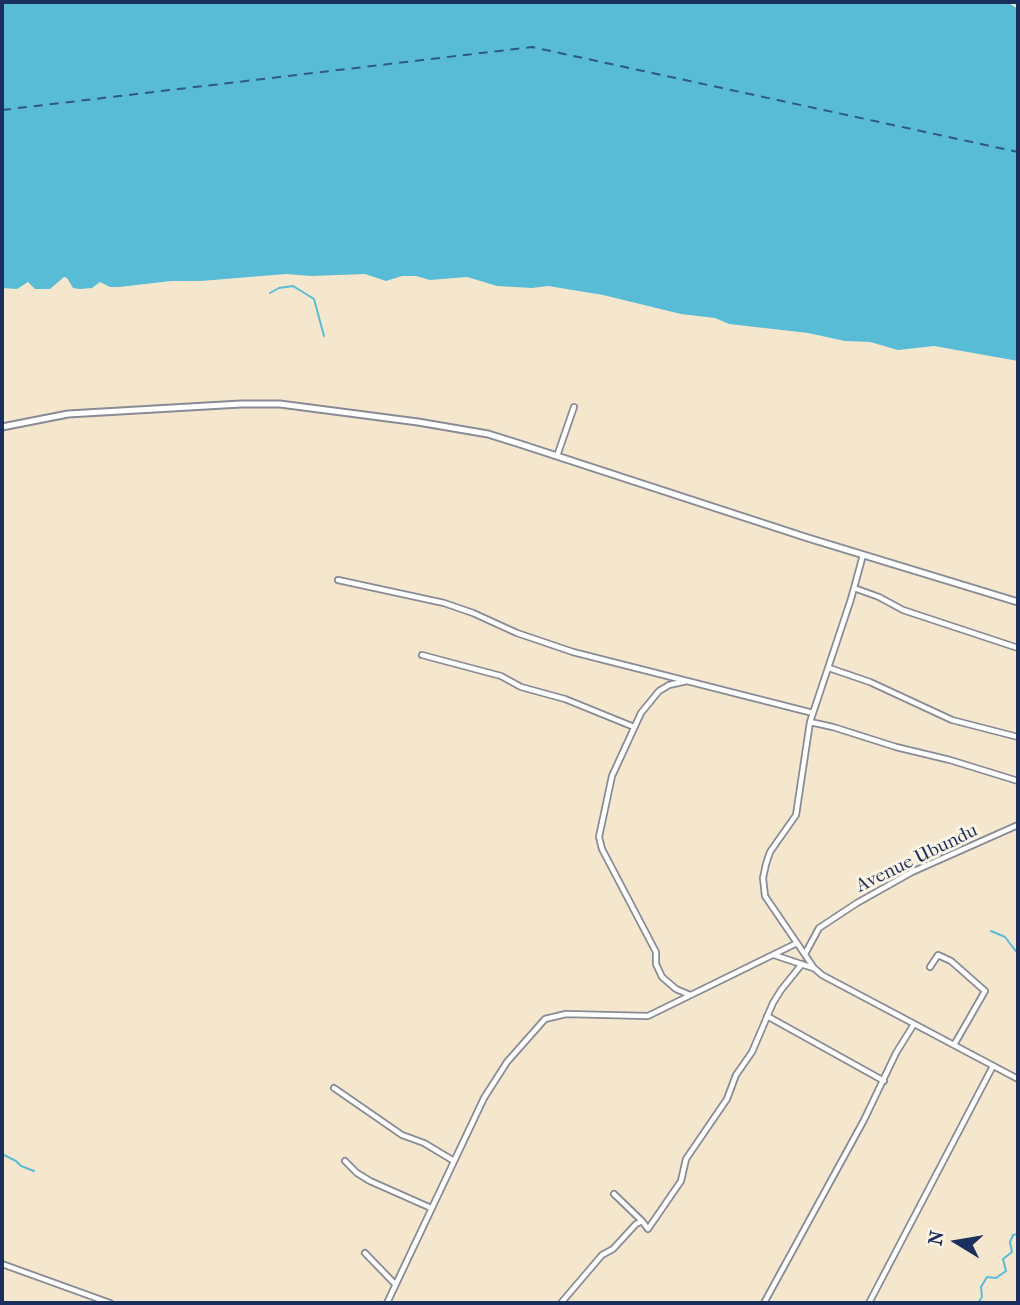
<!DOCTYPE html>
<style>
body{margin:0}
#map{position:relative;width:1020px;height:1305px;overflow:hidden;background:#f5e7cd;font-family:"IM FELL French Canon",serif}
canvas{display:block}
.frame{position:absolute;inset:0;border:4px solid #1b2f5e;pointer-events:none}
.north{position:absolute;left:922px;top:1207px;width:70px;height:70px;-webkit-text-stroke:5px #fcf5e5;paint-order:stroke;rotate:281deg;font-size:19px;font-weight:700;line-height:28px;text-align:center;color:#1b2f5e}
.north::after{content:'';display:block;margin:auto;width:24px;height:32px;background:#1b2f5e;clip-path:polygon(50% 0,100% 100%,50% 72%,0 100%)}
</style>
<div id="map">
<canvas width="1020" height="1305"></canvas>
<div class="frame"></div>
<div class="north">N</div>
</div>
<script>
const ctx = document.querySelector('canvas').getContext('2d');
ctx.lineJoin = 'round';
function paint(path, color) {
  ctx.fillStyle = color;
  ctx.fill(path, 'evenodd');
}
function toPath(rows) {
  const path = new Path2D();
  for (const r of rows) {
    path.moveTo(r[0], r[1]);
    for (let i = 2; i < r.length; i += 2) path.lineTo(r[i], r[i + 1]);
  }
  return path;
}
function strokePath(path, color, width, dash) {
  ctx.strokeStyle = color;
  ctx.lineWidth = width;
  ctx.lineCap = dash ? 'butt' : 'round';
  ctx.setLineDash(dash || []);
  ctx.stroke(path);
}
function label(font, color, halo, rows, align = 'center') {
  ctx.font = font + ' "IM FELL French Canon",serif';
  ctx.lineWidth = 6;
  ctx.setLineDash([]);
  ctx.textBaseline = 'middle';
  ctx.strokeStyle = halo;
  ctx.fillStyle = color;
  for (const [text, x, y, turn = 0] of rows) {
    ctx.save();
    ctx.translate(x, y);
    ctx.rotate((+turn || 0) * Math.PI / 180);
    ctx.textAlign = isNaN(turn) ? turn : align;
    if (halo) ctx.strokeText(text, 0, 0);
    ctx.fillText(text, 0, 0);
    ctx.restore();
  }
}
const water = toPath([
 [2,2,1007,2,1018,9,1018,361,934,346,898,350,870,342,845,341,808,333,729,324,715,318,681,314,603,295,548,286,532,288,497,286,467,277,430,280,416,276,402,276,386,281,365,274,311,276,286,274,201,281,171,281,119,287,110,287,100,282,92,288,80,289,73,288,67,278,64,277,50,289,35,289,28,282,17,289,2,288]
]);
const stream = toPath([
 [270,293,279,288,293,286,314,299,324,336],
 [991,931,1005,937,1018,954],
 [2,1154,16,1161,21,1166,34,1171],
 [978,1303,982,1297,981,1287,987,1277,996,1278,1006,1271,1003,1259,1012,1252,1010,1242,1013,1235,1018,1234]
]);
const ferry = toPath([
 [2,110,532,47,1018,152]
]);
const minor = toPath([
 [557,456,574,407],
 [863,555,851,599,810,722,796,815,770,852,766,864,763,878,765,896,814,968,822,975,1018,1079],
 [338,580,444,603,473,613,517,633,573,652,813,713],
 [854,588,879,597,903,610,1018,648],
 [422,655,501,676,521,687,565,699,634,727],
 [829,668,870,682,952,720,1018,737],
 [687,681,669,685,659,691,641,713,612,776,599,837,602,849,656,952,656,964,662,977,676,989,690,995],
 [810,722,833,727,896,747,950,760,1018,781],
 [805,954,819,928,857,903,912,872,1018,825],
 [774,955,813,968],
 [930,967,938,955,951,961,985,991,954,1045],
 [767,1016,884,1081],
 [334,1088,402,1135,424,1143,454,1161],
 [345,1161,357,1173,370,1181,431,1208],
 [614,1194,642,1221],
 [365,1253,394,1283],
 [2,1264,110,1303],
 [387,1303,484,1098,507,1062,545,1019,566,1014,648,1016,797,943],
 [561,1303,602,1255,613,1249,636,1224,642,1221,648,1229,681,1181,686,1159,727,1099,736,1075,752,1052,773,1003,781,990,802,964],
 [764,1303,864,1120,896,1053,914,1024],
 [869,1303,993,1066]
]);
const tertiary = toPath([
 [2,427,68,414,241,404,280,404,418,422,488,434,520,444,808,538,1018,602]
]);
const streetNames = [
 ["Avenue Ubundu",917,859,-26]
];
paint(water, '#58bcd7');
strokePath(stream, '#58bcd7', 2);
strokePath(ferry, '#2d5982', 2, [9, 7]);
strokePath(minor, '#888b96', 8);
strokePath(tertiary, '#888b96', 9);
strokePath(minor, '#fff', 4.5);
strokePath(tertiary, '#fff', 5);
label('19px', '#1b2f5e', '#fcf5e5', streetNames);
</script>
